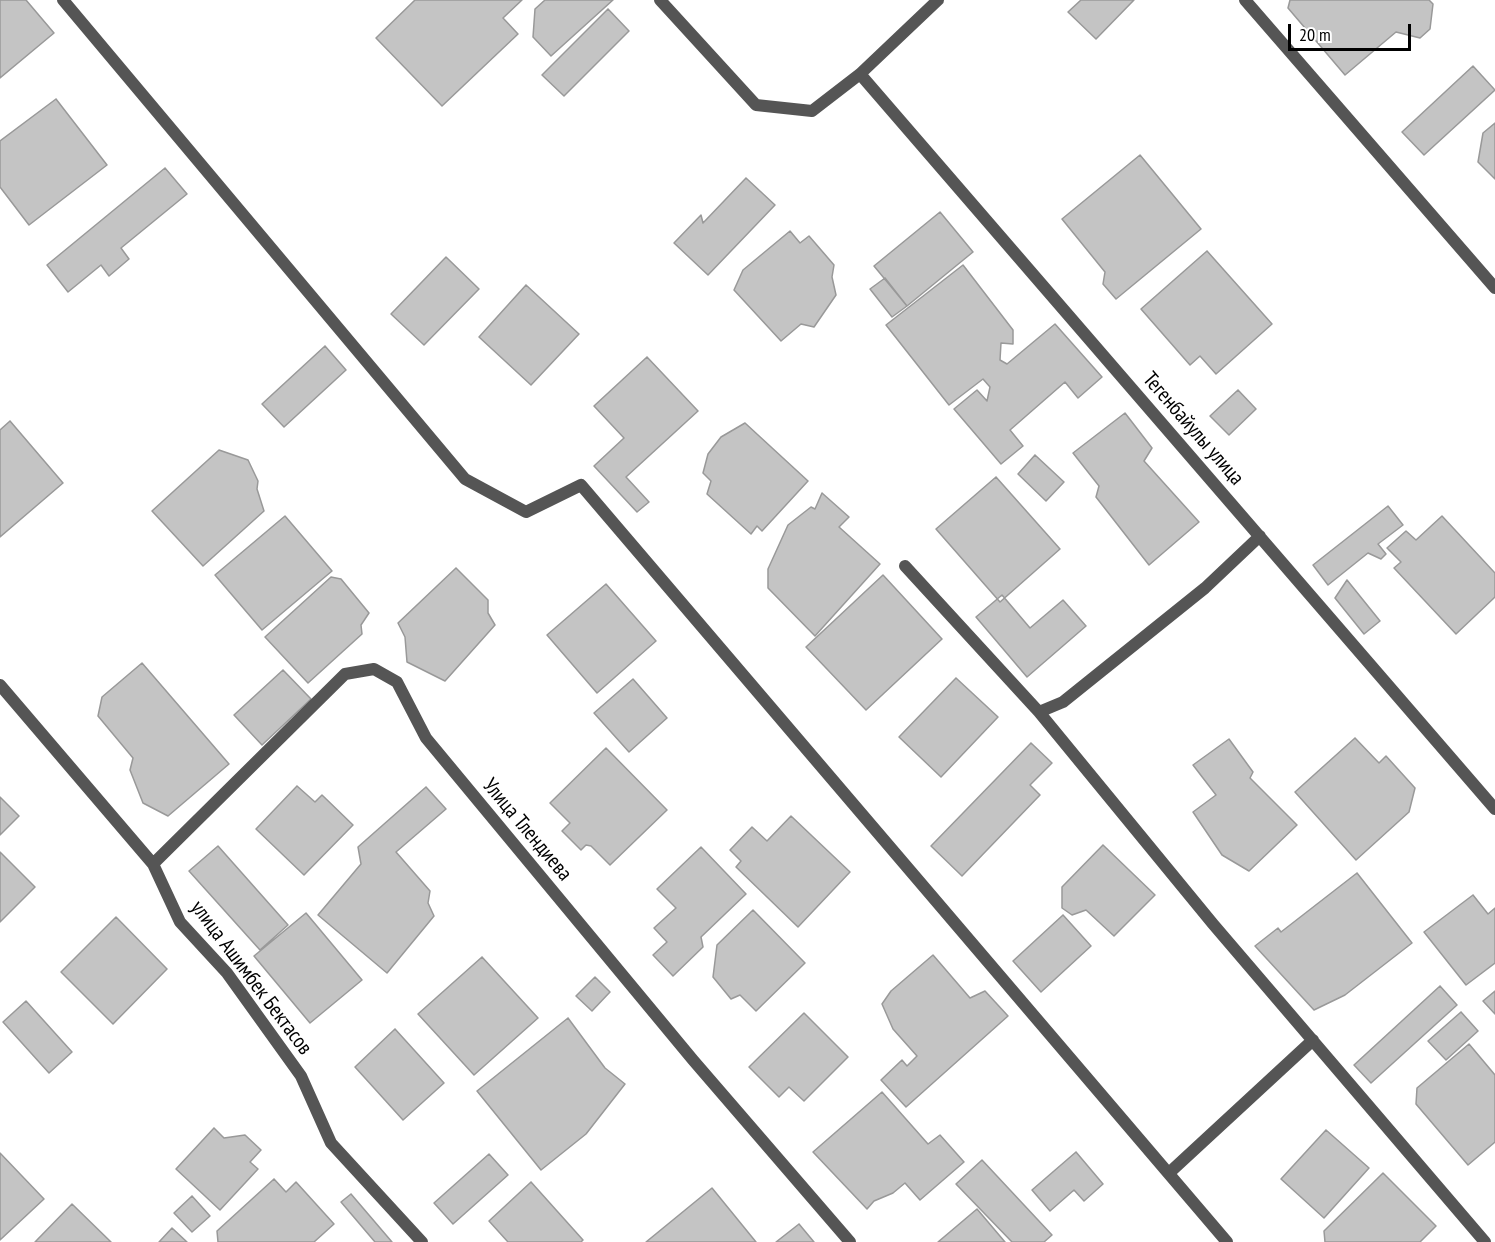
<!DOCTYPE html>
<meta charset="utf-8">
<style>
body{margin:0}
#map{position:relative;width:1495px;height:1242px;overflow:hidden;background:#fff;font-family:"PT Sans Narrow",sans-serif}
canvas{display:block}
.scale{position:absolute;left:1288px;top:24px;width:123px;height:27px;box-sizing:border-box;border:3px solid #000;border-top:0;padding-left:8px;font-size:18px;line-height:21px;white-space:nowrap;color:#000;-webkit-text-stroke:4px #fff;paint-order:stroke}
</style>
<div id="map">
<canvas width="1495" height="1242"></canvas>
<div class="scale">20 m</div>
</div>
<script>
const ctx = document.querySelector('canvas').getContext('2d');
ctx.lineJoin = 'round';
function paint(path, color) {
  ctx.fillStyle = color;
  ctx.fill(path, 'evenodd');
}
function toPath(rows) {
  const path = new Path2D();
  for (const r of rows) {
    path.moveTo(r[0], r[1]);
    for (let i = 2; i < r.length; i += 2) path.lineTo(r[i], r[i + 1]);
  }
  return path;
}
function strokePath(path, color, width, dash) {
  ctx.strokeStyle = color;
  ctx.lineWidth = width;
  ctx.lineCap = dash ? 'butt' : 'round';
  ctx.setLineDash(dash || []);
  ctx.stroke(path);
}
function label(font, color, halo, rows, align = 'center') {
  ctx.font = font + ' "PT Sans Narrow",sans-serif';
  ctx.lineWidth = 4.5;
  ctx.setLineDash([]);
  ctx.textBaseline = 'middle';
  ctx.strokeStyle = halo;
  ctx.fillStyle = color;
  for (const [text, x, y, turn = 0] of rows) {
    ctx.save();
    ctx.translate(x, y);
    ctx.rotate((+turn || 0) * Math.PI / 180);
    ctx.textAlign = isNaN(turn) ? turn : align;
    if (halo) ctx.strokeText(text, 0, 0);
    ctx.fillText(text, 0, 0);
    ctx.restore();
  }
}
const building = toPath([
 [0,0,26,0,54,33,0,78,0,0],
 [415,0,522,0,503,18,518,34,442,106,376,38,415,0],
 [545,0,613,0,551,56,533,37,535,9,545,0],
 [1081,0,1134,0,1096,39,1068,12,1081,0],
 [1290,0,1429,0,1433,4,1430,29,1420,38,1396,32,1345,75,1288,8,1290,0],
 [608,9,629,31,564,96,542,75,608,9],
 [1473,66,1495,90,1424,155,1402,132,1473,66],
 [56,99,107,165,29,225,0,187,0,141,56,99],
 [1495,123,1495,179,1478,162,1483,133,1495,123],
 [1140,155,1201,229,1116,299,1103,284,1105,272,1062,219,1140,155],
 [165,168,187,194,121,248,129,259,109,276,101,265,68,292,47,265,165,168],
 [746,178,775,205,708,275,674,243,701,215,703,223,746,178],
 [940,212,973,252,907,306,874,266,940,212],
 [790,231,800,243,809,236,834,265,832,277,836,295,814,327,801,324,781,341,734,290,743,270,790,231],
 [1207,251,1272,324,1216,374,1200,356,1190,365,1141,309,1207,251],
 [446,257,479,289,424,345,391,314,446,257],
 [963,265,1013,330,1013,344,1001,343,1000,360,1007,364,1055,324,1102,377,1078,398,1065,382,1010,430,1023,446,1001,464,954,409,977,390,987,401,990,387,983,379,949,405,886,325,963,265],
 [885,278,907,306,892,317,870,289,885,278],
 [526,285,579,334,531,385,479,337,526,285],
 [325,346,346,370,284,427,262,404,325,346],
 [647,357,698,411,626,477,649,502,637,512,594,466,624,438,594,406,647,357],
 [1238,390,1256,409,1229,435,1210,416,1238,390],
 [1125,413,1152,448,1144,461,1199,522,1149,565,1096,497,1099,486,1073,453,1125,413],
 [10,421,63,483,0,537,0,430,10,421],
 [745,423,808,481,762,531,757,526,751,534,707,494,711,481,703,473,708,454,721,437,745,423],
 [219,450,248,460,258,481,257,489,264,511,203,566,152,511,219,450],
 [1035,455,1064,482,1046,501,1018,474,1035,455],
 [996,477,1060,549,1000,602,936,529,996,477],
 [822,493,849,517,839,527,880,564,815,636,768,588,768,569,788,525,811,507,815,509,822,493],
 [1388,506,1403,525,1378,544,1386,554,1381,559,1368,553,1328,585,1313,565,1388,506],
 [285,516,332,571,262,630,215,575,285,516],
 [1442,516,1495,573,1495,597,1456,634,1394,568,1401,562,1387,548,1406,531,1416,540,1442,516],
 [456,568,488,600,488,613,495,625,445,681,407,662,405,637,398,623,456,568],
 [883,575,942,639,866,710,806,647,883,575],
 [331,577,341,579,369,613,361,625,362,634,308,683,265,637,331,577],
 [1347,580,1380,621,1364,634,1335,598,1347,580],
 [606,584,656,641,597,693,547,635,606,584],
 [1002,595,1030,628,1063,600,1086,626,1027,677,976,617,1002,595],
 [142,663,229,764,168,816,143,803,130,770,133,758,98,716,102,697,142,663],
 [283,670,311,699,262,745,234,715,283,670],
 [956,678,998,717,941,777,899,737,956,678],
 [633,679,667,718,629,752,594,713,633,679],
 [1355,738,1379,763,1386,756,1415,788,1409,812,1356,860,1295,792,1355,738],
 [1229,739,1253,772,1250,778,1297,825,1249,871,1222,855,1193,812,1216,795,1193,765,1229,739],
 [1031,743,1052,763,1030,785,1040,795,962,876,931,846,1031,743],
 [606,748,667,810,610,865,591,846,586,845,581,850,562,831,570,823,550,803,606,748],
 [297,786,315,802,322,795,353,825,304,875,256,829,297,786],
 [426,787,446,809,396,852,430,891,428,903,434,916,387,973,318,915,361,864,358,847,426,787],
 [0,797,19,816,0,835,0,797],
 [791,816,850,872,798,927,736,867,741,861,730,850,752,827,767,841,791,816],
 [1103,845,1155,895,1114,936,1086,910,1072,915,1062,908,1062,887,1103,845],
 [218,846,288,925,260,950,189,871,218,846],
 [701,847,746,894,701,937,703,947,673,976,653,955,667,942,654,928,676,908,657,889,701,847],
 [0,852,35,887,0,922,0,852],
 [1357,873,1412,943,1345,995,1314,1010,1255,946,1278,928,1281,932,1357,873],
 [1473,895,1488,914,1495,908,1495,963,1466,985,1424,932,1473,895],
 [753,910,805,963,756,1011,740,995,731,999,713,977,717,945,753,910],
 [306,913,362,980,310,1023,254,956,306,913],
 [1063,915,1091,946,1041,992,1013,961,1063,915],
 [116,917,167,969,113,1024,61,972,116,917],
 [933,955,970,998,985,991,1008,1016,906,1107,881,1080,902,1060,907,1066,917,1056,893,1029,882,1004,891,991,933,955],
 [482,957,538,1018,474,1075,418,1014,482,957],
 [595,977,610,992,592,1011,576,996,595,977],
 [1440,986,1457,1005,1371,1083,1354,1065,1440,986],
 [1495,991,1495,1014,1483,1001,1495,991],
 [26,1001,72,1052,49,1073,3,1022,26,1001],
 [1461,1012,1478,1031,1446,1060,1428,1041,1461,1012],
 [804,1013,848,1057,804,1101,789,1087,779,1097,749,1067,804,1013],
 [568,1018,605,1068,625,1084,586,1134,541,1170,477,1091,568,1018],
 [395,1029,444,1083,403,1120,355,1067,395,1029],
 [1469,1044,1495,1075,1495,1142,1468,1165,1416,1104,1417,1088,1469,1044],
 [882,1092,928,1144,940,1135,964,1162,920,1200,905,1183,893,1193,874,1201,867,1209,813,1152,882,1092],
 [214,1128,224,1138,245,1135,261,1150,250,1162,258,1169,220,1210,176,1169,214,1128],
 [1326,1130,1369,1168,1324,1218,1281,1179,1326,1130],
 [1076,1152,1103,1184,1084,1201,1074,1190,1050,1211,1032,1190,1076,1152],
 [0,1153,44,1199,0,1240,0,1153],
 [489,1154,508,1175,453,1224,434,1203,489,1154],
 [982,1160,1052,1235,1044,1242,1012,1242,956,1184,982,1160],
 [1383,1173,1436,1226,1420,1242,1325,1242,1324,1231,1383,1173],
 [274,1179,286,1192,296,1182,334,1224,314,1242,218,1242,217,1231,274,1179],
 [531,1182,583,1240,581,1242,508,1242,489,1221,531,1182],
 [712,1188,756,1242,646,1242,712,1188],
 [351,1194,392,1242,375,1242,341,1202,351,1194],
 [192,1196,210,1216,192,1232,174,1213,192,1196],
 [72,1204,111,1242,35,1242,72,1204],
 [977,1209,1005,1242,938,1242,977,1209],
 [799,1224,814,1242,776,1242,799,1224],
 [172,1228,187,1242,159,1242,172,1228]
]);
const minor = toPath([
 [63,0,465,479,526,512,581,485,1227,1242],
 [660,0,756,105,812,111,860,74,938,0],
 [1245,0,1495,288],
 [860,74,1495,809],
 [1260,536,1205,588,1063,702,1039,712,1213,924,1485,1242],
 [905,566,1039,712],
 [0,685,153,864,180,922,227,973,301,1076,331,1143,422,1242],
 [153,864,345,674,374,669,397,682,426,738,693,1060,850,1242],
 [1169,1173,1313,1040]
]);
const streetNames = [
 ["Тегенбайулы улица",1193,429,49],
 ["Улица Тлендиева",527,830,50],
 ["улица Ашимбек Бектасов",251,978,53]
];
paint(building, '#c4c4c4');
strokePath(building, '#999', 1.5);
strokePath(minor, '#555', 12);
label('21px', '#000', '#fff', streetNames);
</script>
